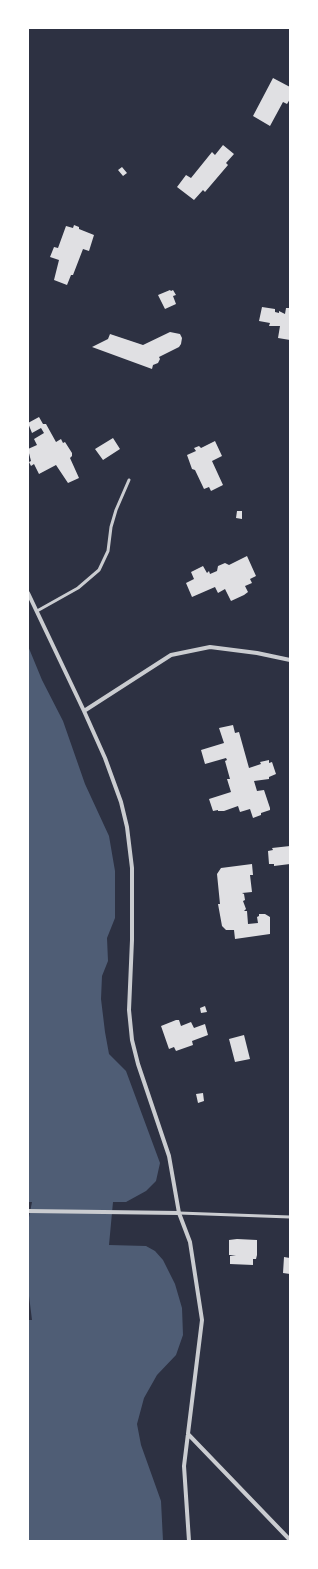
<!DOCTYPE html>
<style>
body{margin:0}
#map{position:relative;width:318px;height:1569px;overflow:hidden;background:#2d3142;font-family:"Fira Sans",sans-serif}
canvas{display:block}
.frame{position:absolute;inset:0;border:29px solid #fff;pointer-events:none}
</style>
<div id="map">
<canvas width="318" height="1569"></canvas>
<div class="frame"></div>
</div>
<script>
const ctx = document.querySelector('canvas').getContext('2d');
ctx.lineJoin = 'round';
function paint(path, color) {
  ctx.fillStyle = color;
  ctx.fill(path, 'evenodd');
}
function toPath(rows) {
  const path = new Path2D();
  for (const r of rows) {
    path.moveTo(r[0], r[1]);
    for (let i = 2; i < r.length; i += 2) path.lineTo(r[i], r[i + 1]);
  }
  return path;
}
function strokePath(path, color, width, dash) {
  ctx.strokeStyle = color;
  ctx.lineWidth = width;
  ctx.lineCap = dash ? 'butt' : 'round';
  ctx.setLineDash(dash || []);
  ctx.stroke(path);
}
const water = toPath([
 [28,646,42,680,63,721,85,784,109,836,115,871,115,918,107,938,108,961,102,976,101,999,105,1032,109,1054,126,1071,160,1163,156,1181,146,1191,126,1202,113,1202,109,1245,146,1246,155,1251,163,1260,175,1284,182,1308,183,1335,176,1355,157,1375,144,1398,137,1424,141,1445,161,1501,163,1541,28,1541,28,1320,32,1320,28,1288,28,1222,32,1202,28,1202]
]);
const building = toPath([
 [273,78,290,87,290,99,287,104,283,102,270,126,253,116],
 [223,145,234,154,226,163,228,165,205,192,203,190,194,200,177,187,186,175,191,178,212,152,215,155],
 [122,167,127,173,123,176,118,170],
 [74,225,79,227,79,229,94,235,89,251,83,249,73,275,71,275,67,285,54,280,59,260,50,257,54,247,58,248,66,226,73,228],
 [170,290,171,291,173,290,176,295,173,296,176,304,165,309,158,295],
 [262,307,275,309,275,312,279,313,279,311,285,314,286,308,290,308,290,340,278,338,280,326,269,326,270,323,259,321],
 [170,332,180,334,182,338,181,344,179,347,159,357,160,359,158,363,153,365,152,369,92,347,108,339,110,334,143,345],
 [39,417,43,424,46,424,56,442,61,439,63,443,65,442,72,453,72,456,70,458,79,478,68,483,56,465,39,474,34,464,31,466,29,462,31,461,28,449,37,445,34,439,44,433,41,428,32,433,28,423],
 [113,438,120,449,103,460,95,449],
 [215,441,222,456,212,461,223,485,211,491,209,487,204,489,195,470,192,469,187,455,196,451,194,448,199,446,201,448],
 [237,511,242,511,242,519,236,518],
 [247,556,256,576,250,579,252,583,245,586,248,592,244,595,231,601,225,589,218,593,215,587,192,597,186,583,194,579,191,572,203,566,207,573,209,571,210,574,217,571,218,566,225,563,229,565],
 [233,725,235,733,239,732,249,768,261,764,260,762,269,760,269,763,272,762,276,774,269,777,269,779,254,781,257,791,264,790,270,808,270,810,261,813,261,815,253,818,250,809,240,812,238,806,224,811,218,811,218,810,213,811,209,799,231,792,227,779,230,779,225,761,227,760,226,758,205,764,201,750,224,743,219,728],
 [290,846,290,864,274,866,274,864,269,864,268,851,273,850,272,848],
 [252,864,253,875,250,875,252,892,242,893,244,894,245,900,243,901,246,909,244,911,247,911,248,924,258,923,257,917,259,916,259,914,265,914,270,917,270,934,235,939,234,930,226,930,222,926,218,904,220,904,217,874,221,868],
 [205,1006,207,1012,201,1013,200,1008],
 [176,1020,179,1020,181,1026,191,1022,194,1028,205,1024,208,1035,192,1041,193,1045,176,1051,174,1047,169,1049,161,1026],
 [244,1035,250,1059,235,1062,229,1039],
 [203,1093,204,1101,198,1103,196,1094],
 [237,1239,257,1240,257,1255,256,1259,253,1259,253,1265,230,1264,230,1256,236,1255,229,1255,229,1240],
 [284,1257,290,1258,290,1274,283,1273]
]);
const service = toPath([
 [37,611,78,588,99,570,108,551,111,527,116,510,129,480],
 [179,1213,290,1217]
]);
const minor = toPath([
 [28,593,84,711,105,758,121,802,127,827,132,868,132,940,129,1010,132,1040,138,1064,169,1156,179,1213,190,1242,202,1320,184,1466,189,1541],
 [84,711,171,655,210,647,257,653,290,660],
 [28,1211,179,1213],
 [188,1434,290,1540]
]);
paint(water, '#4f5d75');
paint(building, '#e0e0e3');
strokePath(service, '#caccd0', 3);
strokePath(minor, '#caccd0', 4);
</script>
